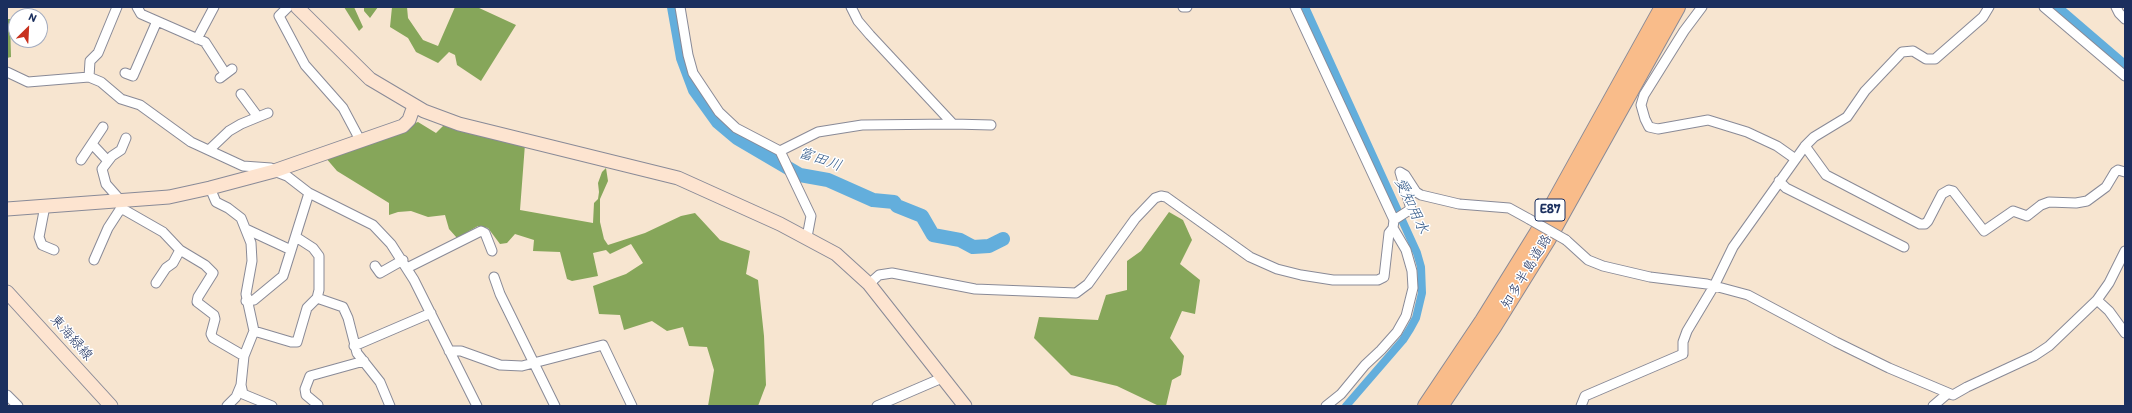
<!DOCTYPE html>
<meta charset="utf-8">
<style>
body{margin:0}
#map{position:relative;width:2132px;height:413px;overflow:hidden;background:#f7e5d0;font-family:Itim,sans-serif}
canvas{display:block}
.frame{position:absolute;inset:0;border:8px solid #1b2f5e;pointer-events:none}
.north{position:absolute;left:8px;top:8px;width:40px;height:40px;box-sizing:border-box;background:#fff;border:1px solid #a4acbf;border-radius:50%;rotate:24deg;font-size:11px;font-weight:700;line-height:16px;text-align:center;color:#1b2f5e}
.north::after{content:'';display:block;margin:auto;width:14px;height:18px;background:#c8321e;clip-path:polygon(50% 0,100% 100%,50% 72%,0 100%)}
</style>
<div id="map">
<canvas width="2132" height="413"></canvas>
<div class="frame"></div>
<div class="north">N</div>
</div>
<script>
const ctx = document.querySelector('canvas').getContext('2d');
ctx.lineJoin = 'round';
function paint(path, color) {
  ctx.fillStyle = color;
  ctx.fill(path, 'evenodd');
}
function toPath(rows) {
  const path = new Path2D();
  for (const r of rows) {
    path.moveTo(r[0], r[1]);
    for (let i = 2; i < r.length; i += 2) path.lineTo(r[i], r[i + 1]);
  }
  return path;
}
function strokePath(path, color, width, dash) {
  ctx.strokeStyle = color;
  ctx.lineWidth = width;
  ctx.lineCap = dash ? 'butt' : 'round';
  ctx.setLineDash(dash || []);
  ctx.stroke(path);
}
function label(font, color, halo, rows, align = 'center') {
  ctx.font = font + ' Itim,"Klee One",sans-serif';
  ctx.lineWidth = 3;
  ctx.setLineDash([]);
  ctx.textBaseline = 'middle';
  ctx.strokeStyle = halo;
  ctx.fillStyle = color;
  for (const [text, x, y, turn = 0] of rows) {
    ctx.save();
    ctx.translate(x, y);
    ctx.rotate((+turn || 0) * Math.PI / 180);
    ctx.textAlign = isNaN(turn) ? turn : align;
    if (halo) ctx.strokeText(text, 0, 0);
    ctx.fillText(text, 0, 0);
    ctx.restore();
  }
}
const forest = toPath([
 [344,7,354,7,363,27,359,31],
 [364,7,378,7,370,18,364,11],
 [392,7,407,7,408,18,423,40,438,46,455,7,477,7,516,25,481,81,457,65,455,55,449,52,438,63,416,52,408,38,390,27],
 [7,19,10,19,11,57,7,58],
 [418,122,436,133,444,125,525,144,520,210,593,223,594,203,598,199,599,192,598,183,602,172,606,168,608,181,600,199,600,222,604,239,608,245,645,233,681,216,695,213,720,240,750,251,746,274,758,280,764,336,766,385,758,406,708,406,714,370,707,347,689,346,683,327,667,331,652,321,624,330,620,315,599,314,593,286,626,274,643,263,631,244,610,254,606,250,593,253,598,276,572,281,567,279,560,252,533,251,534,240,515,234,507,243,500,244,488,228,478,226,457,238,449,229,445,215,428,217,411,211,398,212,389,215,389,203,337,171,325,157],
 [1169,212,1183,220,1192,240,1180,264,1200,280,1195,314,1182,311,1170,338,1184,356,1181,375,1172,380,1166,406,1159,406,1117,386,1071,375,1034,338,1039,317,1098,320,1106,295,1127,290,1127,261,1141,251]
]);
const canal = toPath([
 [1305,7,1417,253,1421,267,1422,293,1416,318,1410,329,1403,340,1346,406]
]);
const river = toPath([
 [674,7,683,58,695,90,718,122,737,138,800,175,828,180,873,200,894,202,897,206,922,216,933,235,960,240,973,247,989,246,1003,239],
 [2054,7,2125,68]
]);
const street = toPath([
 [137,7,141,14,205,42,225,73],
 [288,7,279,16,305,65,343,108,360,140],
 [680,7,688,55,693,73,719,112,736,128,780,151,811,216,807,237],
 [851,7,858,21,870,35,953,124],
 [1183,7,1187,7],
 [1702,7,1684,31,1644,95,1641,105,1645,119,1649,127,1658,129,1708,120,1747,132,1777,146,1794,158],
 [2044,7,2125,76],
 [2116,7,2119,13,2125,19],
 [197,39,214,7],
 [7,72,28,82,89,77,101,82,121,99,140,105,191,142,243,166,271,168,274,171,287,176,309,193,373,225,391,244,414,280,477,406],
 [125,73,133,76,157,21],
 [89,77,90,61,98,53,117,7],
 [220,78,232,69],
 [258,117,268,113],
 [126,138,121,150,112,156,102,169,106,184,121,201,121,208,163,232,180,250,205,265,213,273,198,297,197,302,214,315,215,319,211,334,213,338,244,356],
 [92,144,108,161],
 [1805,146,1826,175,1920,224,1925,224,1928,221,1942,194,1949,190,1953,191,1984,231,2013,211,2027,216,2041,205,2049,202,2076,203,2087,201,2106,187,2115,172,2118,170,2125,172],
 [209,150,229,131,241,124,258,117,241,94],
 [780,151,818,132,862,125,953,124,991,125],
 [81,160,103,127],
 [1779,181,1786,188,1904,247],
 [210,188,216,202,228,208,241,218,251,243,252,261,246,294,254,331,244,356,241,385,236,397,227,406],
 [45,206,39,237,42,245,54,250],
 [1394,220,1411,209,1400,172,1405,175,1416,192,1421,195,1459,204,1509,208,1529,219],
 [246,229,291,250],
 [1566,240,1588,260,1603,266,1650,277,1707,284,1748,295,1836,342,1889,368,1953,395,1967,387,2034,356,2049,346,2097,300,2109,283,2125,251],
 [94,260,108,228,121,208],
 [375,266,380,273,403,260],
 [407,268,481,231,485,233,492,251],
 [494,277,500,294,555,406],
 [156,283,166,268,173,263,180,250],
 [869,284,879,275,892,273,975,289,1076,293,1088,284,1135,219,1155,198,1161,196,1166,197,1250,257,1277,269,1301,275,1333,280,1378,280,1384,277,1389,233,1393,228,1394,220,1295,7],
 [317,298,343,307,348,318,357,353,380,382,390,406],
 [2097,300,2109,311,2125,333],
 [246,301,254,300,283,276,309,193],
 [254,331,291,342,297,342,307,308,317,298,319,290,319,256,313,248,296,237],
 [354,346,431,313],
 [449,351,461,351,500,365,522,366,603,345,632,406],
 [241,385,243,394,272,406],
 [7,395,18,406],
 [318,405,306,395,305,389,310,376,364,361],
 [877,406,942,378],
 [1326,406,1341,394,1365,365,1381,350,1397,332,1406,316,1413,288,1412,271,1406,250,1393,228],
 [1581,406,1585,396,1683,354,1683,342,1687,331,1714,286,1733,247,1805,146,1814,137,1847,117,1865,91,1902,52,1913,51,1926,59,1935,59,1983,17,1989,7],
 [1933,406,1947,394]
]);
const secondary = toPath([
 [297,7,370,79,424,111,459,124,678,178,780,224,836,254,869,284,965,406],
 [7,209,169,197,210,188,274,171,403,126,409,120,414,106],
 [7,292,111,406]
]);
const highway = toPath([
 [1426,406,1483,321,1537,234,1663,7],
 [1440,406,1493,327,1547,240,1677,7]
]);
const streetBridge = toPath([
 [1529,219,1566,240]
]);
const shields = [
 [1550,210,30]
];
const shieldNames = [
 ["E87",1550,210]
];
const streetNames = [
 ["知多半島道路",1527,272,-59],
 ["東海緑線",71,338,48]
];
const waterNames = [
 ["富田川",820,160,19],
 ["愛知用水",1411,206,65]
];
paint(forest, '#86a65a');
strokePath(canal, '#63aedc', 8);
strokePath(river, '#63aedc', 14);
strokePath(street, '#898a97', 11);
strokePath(secondary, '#898a97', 15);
strokePath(highway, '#898a97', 18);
strokePath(street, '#fff', 9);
strokePath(secondary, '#fde4d0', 13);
strokePath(highway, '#f9bc8a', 16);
strokePath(streetBridge, '#898a97', 11, []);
strokePath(streetBridge, '#fff', 9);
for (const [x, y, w] of shields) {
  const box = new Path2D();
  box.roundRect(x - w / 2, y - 11, w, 22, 3);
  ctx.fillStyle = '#fff';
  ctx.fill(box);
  strokePath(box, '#1b2f5e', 1);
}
label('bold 13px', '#1b2f5e', null, shieldNames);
label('14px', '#1b2f5e', '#fff', streetNames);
label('italic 15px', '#345b8a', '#fff', waterNames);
</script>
